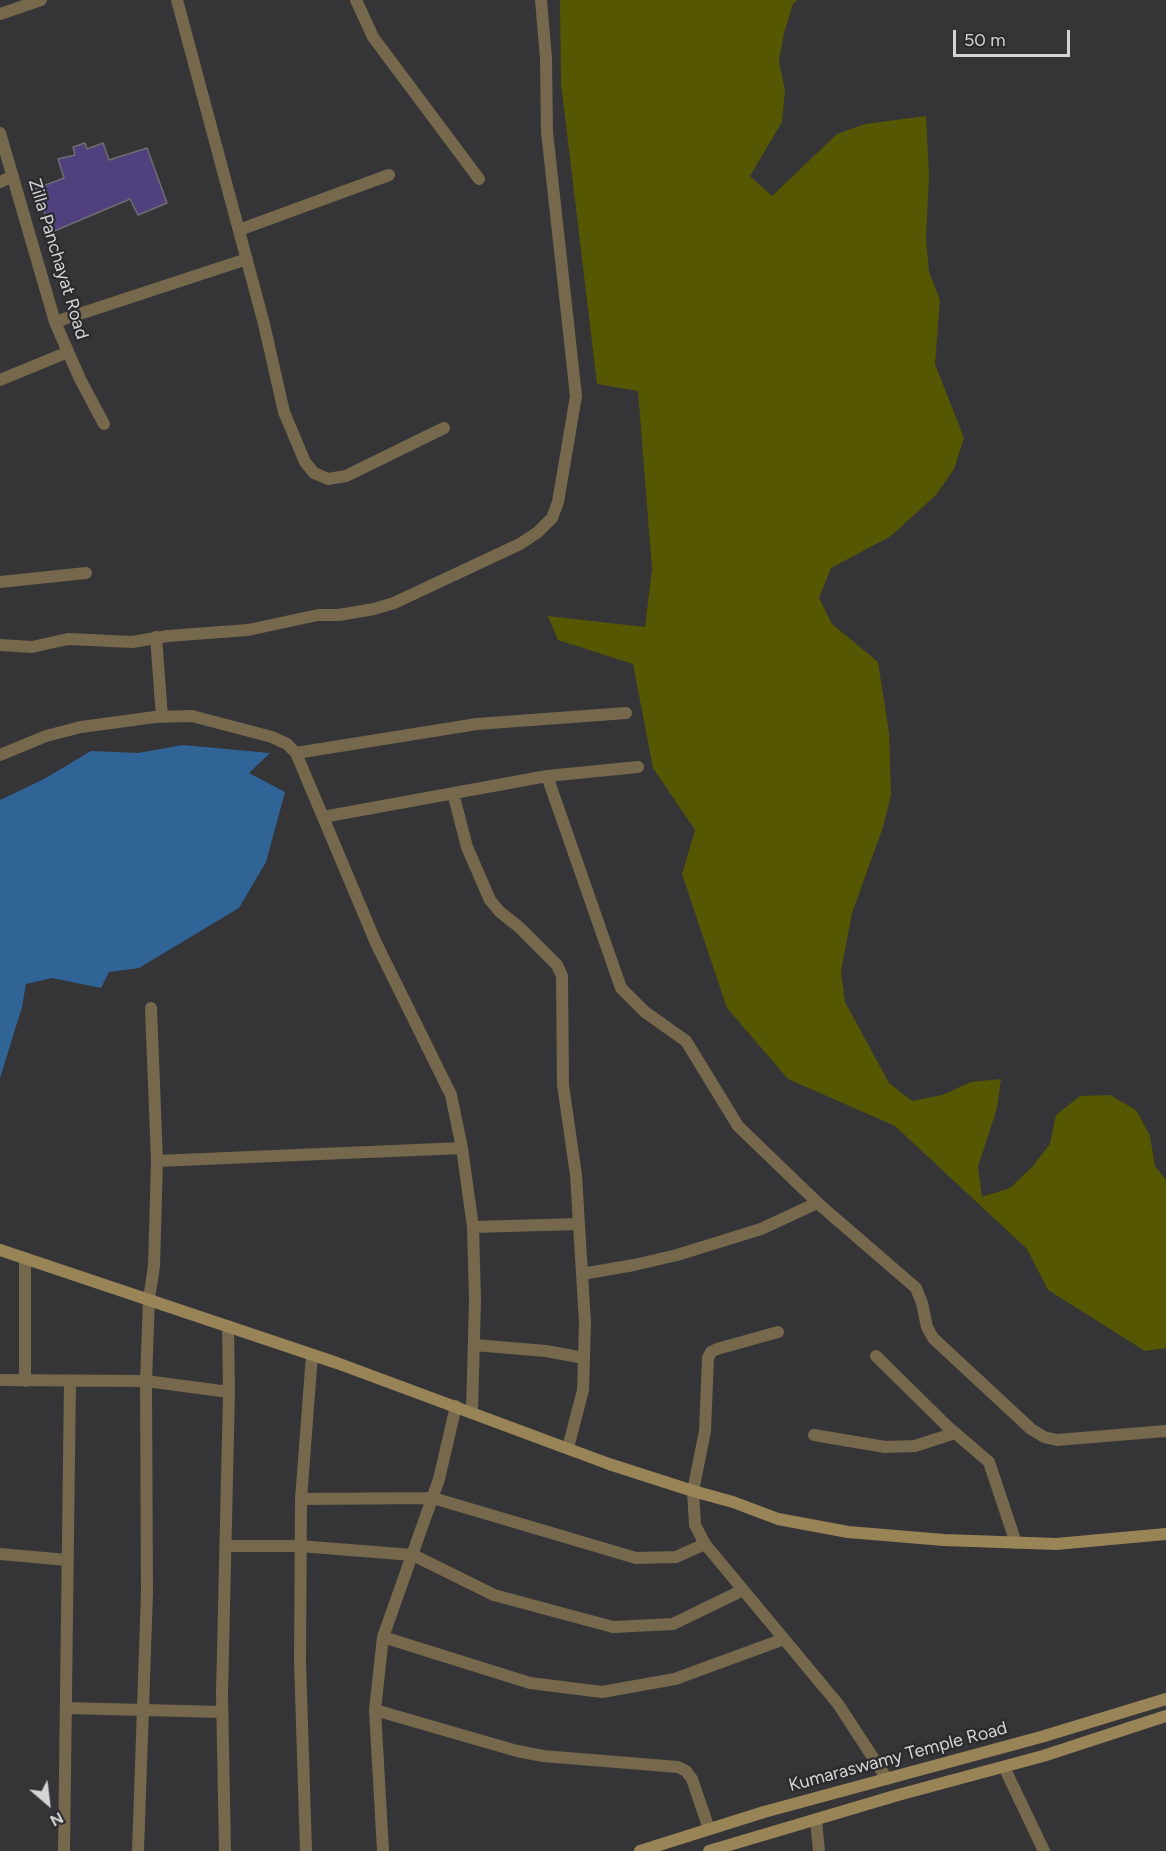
<!DOCTYPE html>
<style>
body{margin:0}
#map{position:relative;width:1166px;height:1851px;overflow:hidden;background:#353437;font-family:Figtree,sans-serif}
canvas{display:block}
.north{position:absolute;left:18px;top:1773px;width:60px;height:60px;-webkit-text-stroke:4px #2b2a2d;paint-order:stroke;rotate:152deg;font-size:16px;font-weight:700;line-height:24px;text-align:center;color:#d4d4d6}
.north::after{content:'';display:block;margin:auto;width:21px;height:27px;background:#d4d4d6;clip-path:polygon(50% 0,100% 100%,50% 72%,0 100%)}
.scale{position:absolute;left:953px;top:30px;width:117px;height:27px;box-sizing:border-box;border:3px solid #d4d4d6;border-top:0;padding-left:8px;font-size:18px;line-height:21px;white-space:nowrap;color:#d4d4d6;-webkit-text-stroke:4px #2b2a2d;paint-order:stroke}
</style>
<div id="map">
<canvas width="1166" height="1851"></canvas>
<div class="north">N</div>
<div class="scale">50 m</div>
</div>
<script>
const ctx = document.querySelector('canvas').getContext('2d');
ctx.lineJoin = 'round';
function paint(path, color) {
  ctx.fillStyle = color;
  ctx.fill(path, 'evenodd');
}
function toPath(rows) {
  const path = new Path2D();
  for (const r of rows) {
    path.moveTo(r[0], r[1]);
    for (let i = 2; i < r.length; i += 2) path.lineTo(r[i], r[i + 1]);
  }
  return path;
}
function strokePath(path, color, width, dash) {
  ctx.strokeStyle = color;
  ctx.lineWidth = width;
  ctx.lineCap = dash ? 'butt' : 'round';
  ctx.setLineDash(dash || []);
  ctx.stroke(path);
}
function label(font, color, halo, rows, align = 'center') {
  ctx.font = font + ' Figtree,sans-serif';
  ctx.lineWidth = 4.5;
  ctx.setLineDash([]);
  ctx.textBaseline = 'middle';
  ctx.strokeStyle = halo;
  ctx.fillStyle = color;
  for (const [text, x, y, turn = 0] of rows) {
    ctx.save();
    ctx.translate(x, y);
    ctx.rotate((+turn || 0) * Math.PI / 180);
    ctx.textAlign = isNaN(turn) ? turn : align;
    if (halo) ctx.strokeText(text, 0, 0);
    ctx.fillText(text, 0, 0);
    ctx.restore();
  }
}
const green = toPath([
 [560,0,797,0,793,4,784,33,779,61,785,91,782,122,750,176,772,196,837,134,865,124,926,116,929,176,926,239,929,272,940,300,935,364,964,438,954,469,936,495,891,536,831,568,819,598,832,624,878,662,889,733,891,795,883,827,852,913,841,971,845,1002,889,1083,912,1101,942,1095,971,1082,1001,1079,997,1108,978,1167,982,1197,1010,1188,1032,1167,1050,1144,1056,1115,1080,1096,1110,1095,1136,1110,1150,1136,1155,1166,1166,1180,1166,1348,1145,1351,1048,1290,1027,1249,895,1126,788,1079,727,1008,682,874,695,830,653,768,633,664,558,640,548,616,645,627,652,569,638,391,597,384,561,83]
]);
const water = toPath([
 [183,745,270,753,249,773,285,792,266,862,239,908,139,968,109,972,101,988,52,978,26,984,22,1007,0,1078,0,800,44,779,91,751,138,753]
]);
const building = toPath([
 [85,143,87,149,103,143,109,160,147,148,167,203,138,215,130,199,52,232,35,189,64,178,58,159,75,155,73,147,85,143]
]);
const street = toPath([
 [177,0,264,324,284,412,305,462,314,473,328,479,346,476,444,428],
 [356,0,373,37,479,179],
 [0,14,41,0],
 [0,133,55,322,80,379,104,424],
 [0,182,13,176],
 [239,230,389,175],
 [55,322,247,259],
 [0,380,68,352],
 [0,582,86,573],
 [156,637,162,717],
 [0,645,32,647,68,639,132,642,168,636,248,630,318,615,339,615,374,609,394,603,520,544,538,532,552,518,558,502,576,396,547,132,546,58,541,0],
 [296,753,477,724,626,713],
 [0,755,46,736,81,727,155,717,192,716,272,737,287,744,296,753,376,943,451,1095,462,1148,473,1227,475,1300,472,1412],
 [547,776,638,767],
 [453,793,467,847,490,900,500,912,519,927,557,965,562,976,563,1085,576,1175,585,1323,583,1390,568,1448],
 [323,817,547,776,621,988,645,1012,686,1041,738,1126,821,1206,916,1288,922,1303,927,1327,933,1338,1031,1429,1044,1437,1057,1440,1166,1431],
 [151,1008,157,1161],
 [473,1227,579,1224],
 [582,1274,634,1265,677,1255,761,1229,817,1203],
 [778,1332,717,1349,711,1352,708,1358,705,1431,693,1491,695,1525,705,1544,838,1704,887,1779],
 [474,1345,546,1351,584,1358],
 [312,1355,301,1499,433,1498,636,1558,676,1557,705,1544],
 [876,1356,947,1426,989,1462,1016,1543],
 [0,1380,146,1381,229,1392],
 [25,1381,25,1258],
 [456,1406,439,1479,383,1637,530,1683,602,1692,675,1679,784,1639],
 [814,1435,885,1447,915,1446,955,1433],
 [301,1499,300,1661,306,1851],
 [225,1546,299,1546,413,1555,494,1595,613,1627,673,1624,743,1590],
 [0,1554,67,1560],
 [66,1708,222,1712],
 [375,1710,517,1751,543,1756,678,1767,686,1771,692,1779,709,1829],
 [1004,1767,1044,1851],
 [816,1820,819,1851],
 [64,1851,70,1381],
 [138,1851,147,1593,146,1381,149,1299,154,1266,157,1161,462,1148],
 [225,1851,222,1694,229,1392,228,1326],
 [383,1851,375,1710,383,1637]
]);
const secondary = toPath([
 [0,1250,337,1363,609,1464,693,1491,733,1502,778,1519,848,1532,944,1540,1056,1544,1166,1534],
 [640,1851,764,1812,1041,1737,1166,1699],
 [709,1851,898,1795,1043,1756,1166,1716]
]);
const streetNames = [
 ["Zilla Panchayat Road",58,259,73],
 ["Kumaraswamy Temple Road",898,1757,-15]
];
paint(green, '#555702');
paint(water, '#306496');
paint(building, '#50407d');
strokePath(building, '#6e6e71', 1.5);
strokePath(street, '#75684c', 12);
strokePath(secondary, '#988457', 12);
label('18px', '#d4d4d6', '#2b2a2d', streetNames);
</script>
